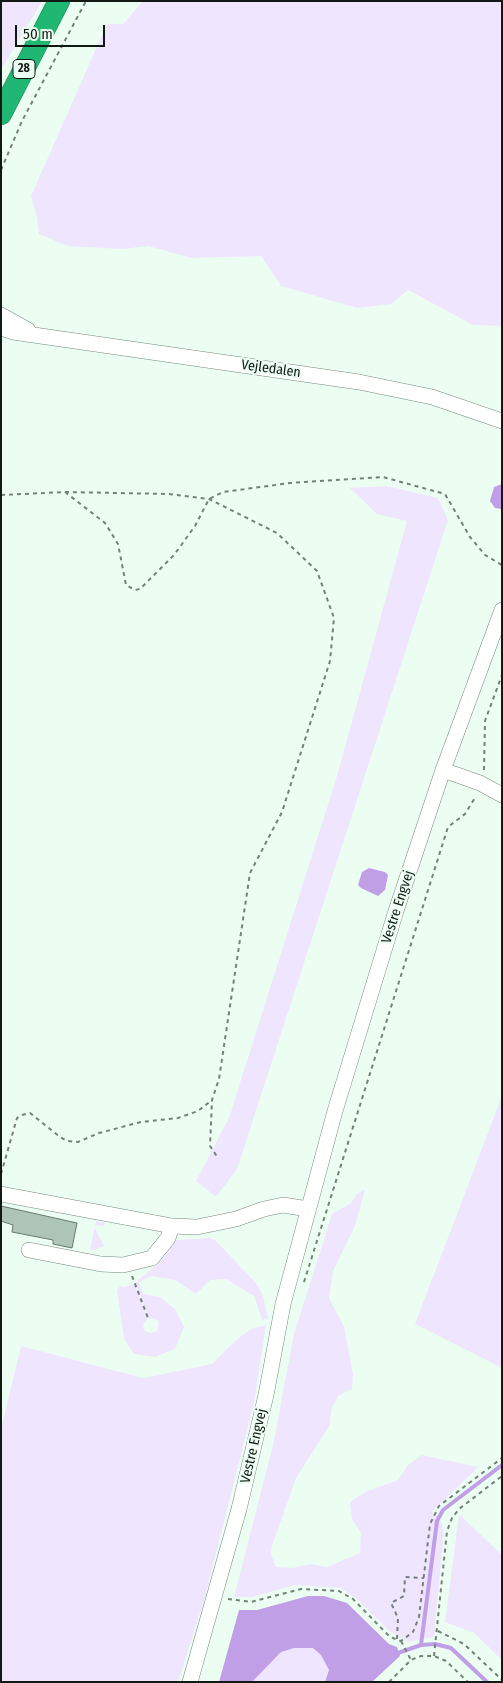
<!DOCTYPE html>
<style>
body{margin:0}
#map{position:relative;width:503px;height:1683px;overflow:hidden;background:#ecfef2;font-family:"Fira Sans Condensed",sans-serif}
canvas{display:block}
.frame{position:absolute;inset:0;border:2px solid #111914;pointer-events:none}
.scale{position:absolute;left:15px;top:25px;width:90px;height:22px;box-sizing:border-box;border:2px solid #111914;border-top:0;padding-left:6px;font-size:15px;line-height:18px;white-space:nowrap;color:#111914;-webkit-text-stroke:4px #ecfef2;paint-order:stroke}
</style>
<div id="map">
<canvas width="503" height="1683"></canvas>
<div class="frame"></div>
<div class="scale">50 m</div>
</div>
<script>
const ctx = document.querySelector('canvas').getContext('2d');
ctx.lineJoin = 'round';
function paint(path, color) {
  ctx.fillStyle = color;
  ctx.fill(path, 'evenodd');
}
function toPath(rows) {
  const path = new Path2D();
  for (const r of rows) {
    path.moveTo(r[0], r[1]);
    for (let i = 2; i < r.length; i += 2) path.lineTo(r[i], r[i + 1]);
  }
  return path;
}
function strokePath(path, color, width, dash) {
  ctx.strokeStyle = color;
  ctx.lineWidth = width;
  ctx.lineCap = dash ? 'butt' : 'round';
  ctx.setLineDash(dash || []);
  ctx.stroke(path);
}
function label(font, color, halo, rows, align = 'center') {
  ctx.font = font + ' "Fira Sans Condensed",sans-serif';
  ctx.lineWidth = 4;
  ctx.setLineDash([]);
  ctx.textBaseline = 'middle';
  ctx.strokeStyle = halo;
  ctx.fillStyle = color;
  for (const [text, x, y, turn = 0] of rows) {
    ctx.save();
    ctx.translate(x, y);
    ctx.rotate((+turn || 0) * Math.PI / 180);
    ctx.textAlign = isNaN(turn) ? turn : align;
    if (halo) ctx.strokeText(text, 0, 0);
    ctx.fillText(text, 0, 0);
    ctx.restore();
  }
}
const green = toPath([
 [1,1,42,1,1,70],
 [143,1,502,1,502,326,473,325,408,290,391,304,357,308,281,286,261,256,192,258,148,246,123,249,67,246,39,234,37,217,31,196,107,24,123,24],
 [387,486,438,498,448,520,237,1169,216,1197,196,1181,229,1118,337,776,407,521,377,514,350,488],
 [502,1096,502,1368,415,1324],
 [365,1189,355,1226,333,1271,329,1298,344,1327,353,1374,352,1389,338,1396,331,1410,330,1425,296,1478,270,1552,276,1567,293,1568,310,1564,327,1567,360,1553,361,1533,352,1519,350,1502,365,1492,398,1480,408,1465,422,1455,478,1467,432,1512,441,1521,444,1532,434,1637,408,1642,390,1632,356,1598,341,1588,295,1585,252,1597,234,1597,273,1445,294,1334,332,1214,351,1203,356,1195],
 [96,1221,105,1223,104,1226,96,1225,95,1228,104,1246,92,1251,90,1250],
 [209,1238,215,1240,256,1283,263,1296,268,1319,262,1320,254,1296,226,1279,210,1280,196,1294,175,1280,151,1276,139,1282,143,1294,160,1297,175,1309,184,1327,175,1349,155,1357,134,1354,124,1339,117,1290,120,1286,125,1287,134,1284,148,1318,143,1325,145,1331,151,1333,157,1331,159,1321,149,1318,135,1283,161,1261,176,1240],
 [266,1325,254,1403,205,1597,178,1682,1,1682,1,1429,21,1346,143,1378,212,1364,235,1341,251,1329],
 [459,1514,502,1555,502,1660,474,1633,445,1622],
 [294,1648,313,1648,321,1655,329,1670,325,1682,252,1682,281,1652]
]);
const water = toPath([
 [502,484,502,509,495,508,490,501,494,487],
 [369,868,385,872,388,875,385,890,378,896,361,888,358,885,362,872],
 [308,1596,324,1596,347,1603,389,1644,397,1647,400,1656,372,1682,325,1682,329,1670,321,1655,313,1648,294,1648,281,1652,252,1682,219,1682,239,1610,257,1610]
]);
const stream = toPath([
 [421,1645,437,1521,443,1510,502,1465],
 [395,1654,421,1645,435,1644,451,1648,487,1682]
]);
const building = toPath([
 [1,1206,77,1223,72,1248,53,1244,53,1240,12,1232,13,1225,1,1221,1,1206]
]);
const path = toPath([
 [1,170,22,121,86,1],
 [65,492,105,523,118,544,126,585,135,590,140,589,174,555,195,526,209,499,223,492,290,483,383,477,445,494,470,537,485,555,502,565],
 [1,495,65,492,169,494,209,499,277,533,317,571,334,618,330,661,282,812,250,873,219,1079,212,1100,210,1146,218,1158],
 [484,770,485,721,502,675],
 [1,1174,17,1118,22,1115,30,1113,60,1137,67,1141,78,1142,99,1133,141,1122,178,1118,198,1111,212,1100],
 [132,1276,148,1318],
 [304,1282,448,827,465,814,476,796],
 [228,1599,251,1602,301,1589,339,1591,353,1599,390,1637,401,1641,413,1632,419,1617,430,1524,439,1506,502,1458],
 [438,1631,464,1644,502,1680],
 [397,1639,398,1618,391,1603,404,1596,405,1577,424,1578],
 [401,1641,411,1660],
 [434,1656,447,1531,452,1518,459,1509,502,1476],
 [389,1682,411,1660,421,1656,434,1656,446,1661,468,1682]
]);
const minor = toPath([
 [1,315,28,330],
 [1,328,13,332,359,382,432,397,502,421],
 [443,770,480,783,502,795],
 [1,1194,172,1226,197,1227,236,1219,264,1209,283,1205,308,1209],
 [29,1250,101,1264,123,1265,152,1258,168,1238,172,1226],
 [190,1682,239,1509,266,1395,283,1304,335,1111,396,911,443,770,502,610]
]);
const highway = toPath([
 [1,114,59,1]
]);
const shields = [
 [24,69,22]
];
const shieldNames = [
 ["28",24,69]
];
const streetNames = [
 ["Vejledalen",271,369,8],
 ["Vestre Engvej",398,907,-72],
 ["Vestre Engvej",254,1446,-77]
];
paint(green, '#f0e5ff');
paint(water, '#c09fe7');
strokePath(stream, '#c09fe7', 4);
paint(building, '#aec4b6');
strokePath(building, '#657a6d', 1);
strokePath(minor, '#74897b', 16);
strokePath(highway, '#1b8051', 22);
strokePath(path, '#748179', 2, [4, 4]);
strokePath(minor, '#fff', 15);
strokePath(highway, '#20b772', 21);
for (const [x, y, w] of shields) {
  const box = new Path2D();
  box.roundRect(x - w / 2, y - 9.5, w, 19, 4);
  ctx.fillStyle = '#ecfef2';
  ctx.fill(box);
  strokePath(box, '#111914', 1);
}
label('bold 12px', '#111914', null, shieldNames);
label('14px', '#111914', '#ecfef2', streetNames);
</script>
